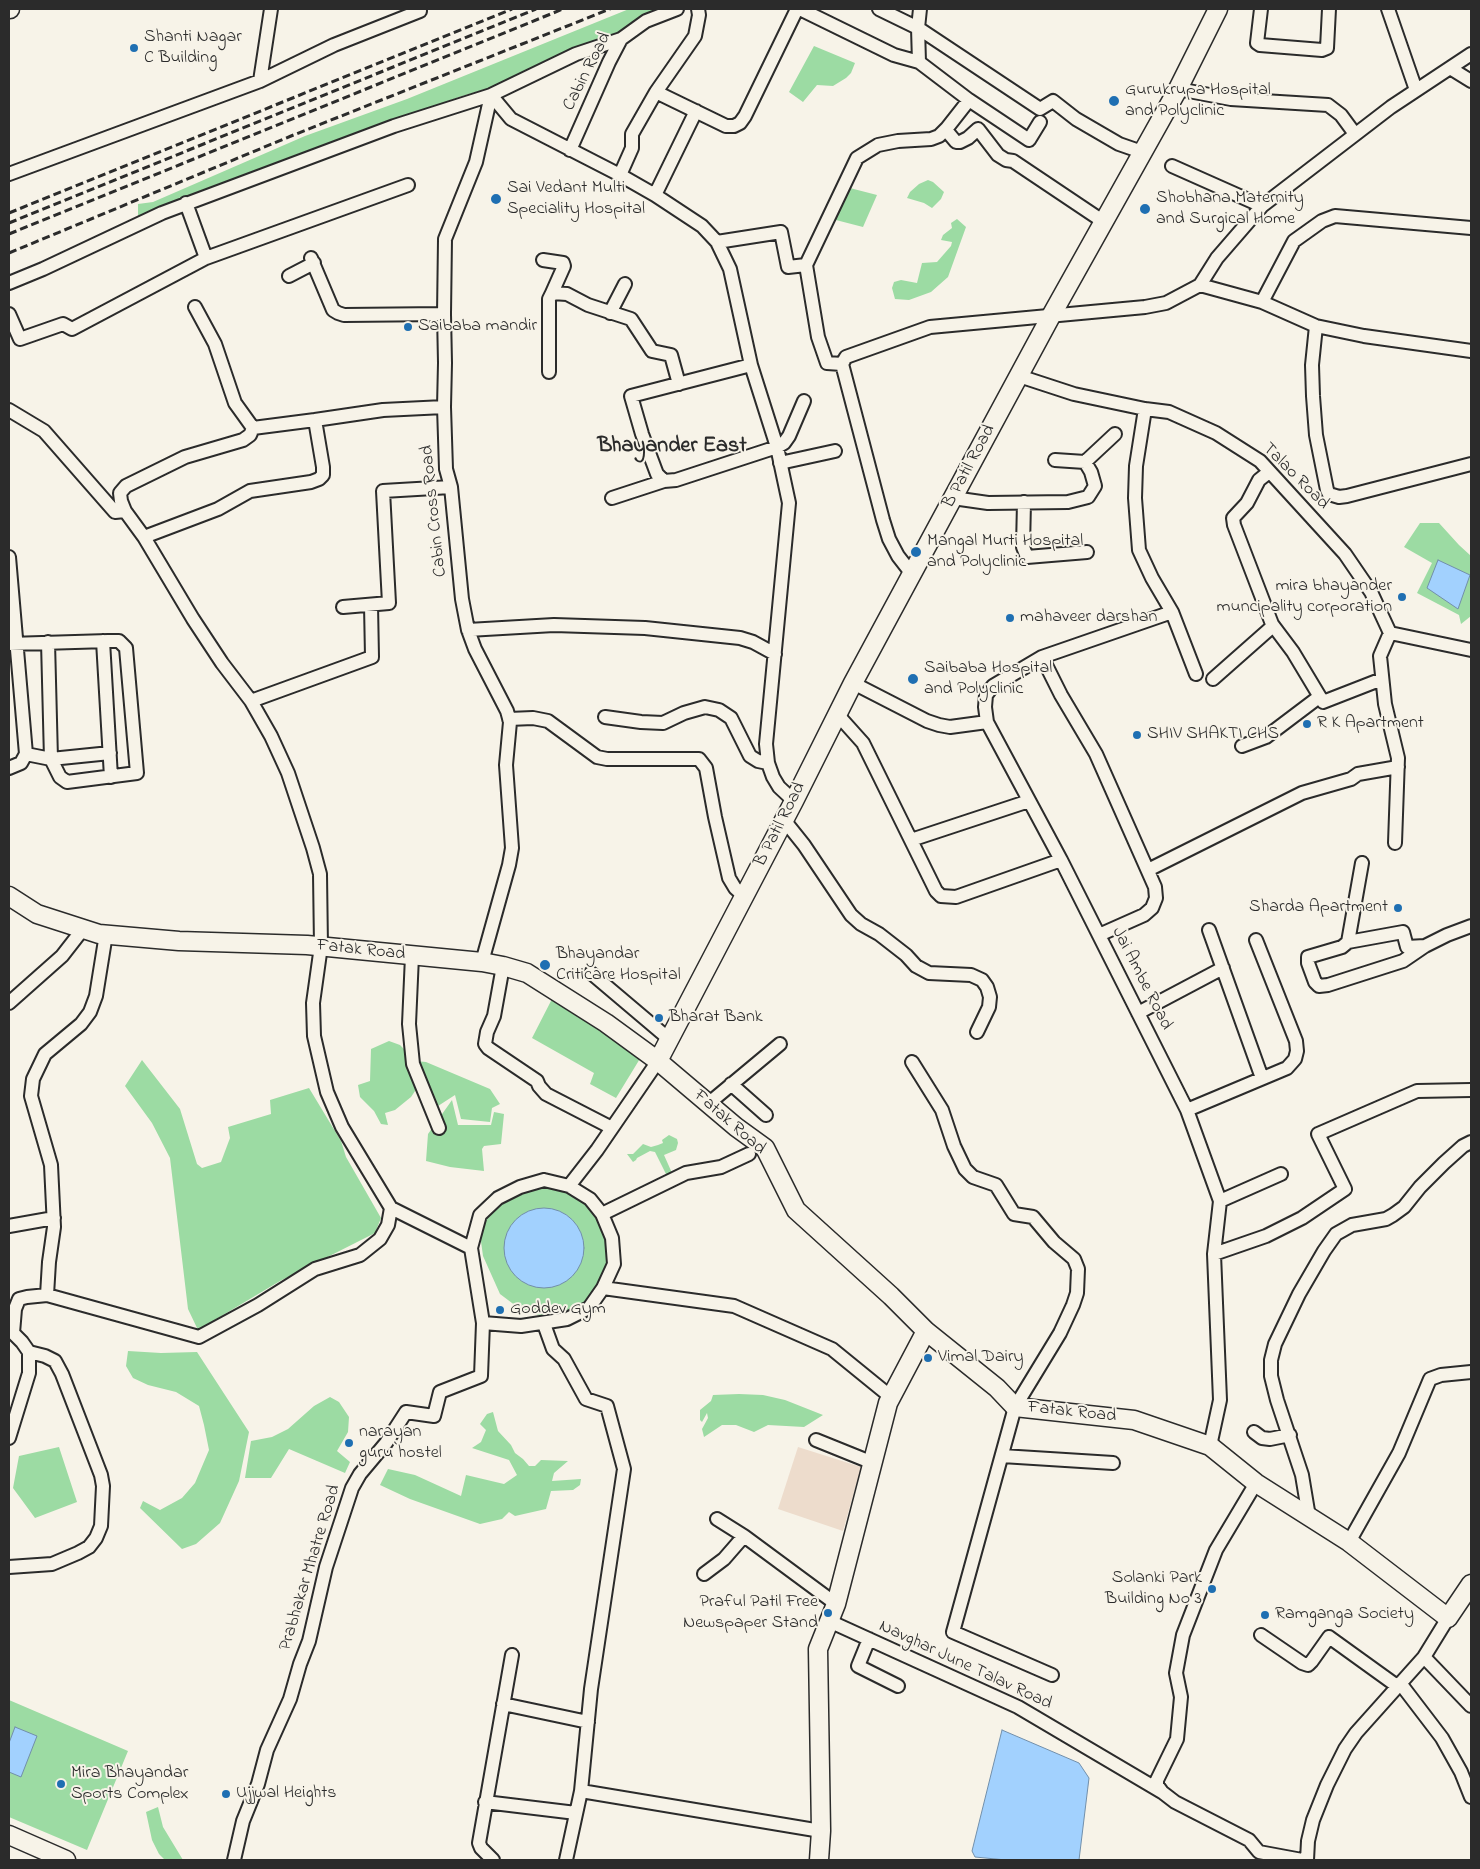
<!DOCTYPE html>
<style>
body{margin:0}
#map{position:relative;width:1480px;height:1869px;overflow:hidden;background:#f7f3e8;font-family:"Indie Flower",sans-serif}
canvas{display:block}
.frame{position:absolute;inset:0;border:10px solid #2b2b2b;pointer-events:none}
</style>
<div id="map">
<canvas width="1480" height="1869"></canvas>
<div class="frame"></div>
</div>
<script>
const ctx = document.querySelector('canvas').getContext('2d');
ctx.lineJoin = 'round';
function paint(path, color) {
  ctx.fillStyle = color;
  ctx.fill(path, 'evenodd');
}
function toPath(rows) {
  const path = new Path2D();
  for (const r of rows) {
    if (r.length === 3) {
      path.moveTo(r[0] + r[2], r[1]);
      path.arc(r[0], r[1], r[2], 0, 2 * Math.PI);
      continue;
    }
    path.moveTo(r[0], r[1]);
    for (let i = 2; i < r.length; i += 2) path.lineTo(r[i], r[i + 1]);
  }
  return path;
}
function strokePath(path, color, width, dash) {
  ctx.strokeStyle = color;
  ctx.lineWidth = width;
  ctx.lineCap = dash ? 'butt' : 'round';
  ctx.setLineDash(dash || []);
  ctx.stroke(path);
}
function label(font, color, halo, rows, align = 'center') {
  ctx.font = font + ' "Indie Flower",sans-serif';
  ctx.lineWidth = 4;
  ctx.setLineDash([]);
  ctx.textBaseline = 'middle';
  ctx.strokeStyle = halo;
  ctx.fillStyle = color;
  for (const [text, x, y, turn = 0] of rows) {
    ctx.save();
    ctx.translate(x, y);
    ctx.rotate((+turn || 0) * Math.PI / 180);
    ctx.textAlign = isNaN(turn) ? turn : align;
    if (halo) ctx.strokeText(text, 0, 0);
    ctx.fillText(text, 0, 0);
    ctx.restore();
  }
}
const built = toPath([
 [798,1447,861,1467,843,1531,778,1509]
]);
const green = toPath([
 [629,9,673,9,506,83,459,97,138,218,138,204,153,202,305,136,407,99],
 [814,46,855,63,851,73,846,78,833,86,817,85,803,102,789,92],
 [928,180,933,182,944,192,941,199,932,208,924,203,907,198,910,192,919,184],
 [846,187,877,195,863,227,832,219],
 [957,219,966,227,948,277,931,292,909,300,895,299,892,288,894,282,901,280,917,283,922,263,937,262,951,246,952,242,941,240,943,235,952,228,951,223],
 [1420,523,1439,523,1459,545,1471,556,1471,616,1461,624,1459,615,1417,593,1432,563,1404,547],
 [552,999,584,1016,641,1057,616,1098,590,1084,594,1073,532,1038],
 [389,1041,400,1045,406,1051,417,1088,411,1097,395,1110,385,1113,388,1125,381,1124,374,1111,360,1097,358,1085,370,1081,371,1049],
 [142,1060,180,1109,197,1164,202,1168,221,1162,230,1138,228,1127,271,1114,270,1100,309,1088,341,1141,346,1157,381,1218,375,1233,280,1281,198,1330,188,1309,170,1158,152,1123,125,1086],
 [415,1061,426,1062,490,1089,500,1104,492,1108,490,1122,461,1119,455,1095,438,1106,438,1113],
 [452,1100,458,1125,491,1125,494,1112,504,1114,501,1144,484,1146,482,1149,484,1171,450,1167,426,1161,428,1134],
 [669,1135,677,1139,678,1143,676,1150,664,1155,672,1173,667,1176,655,1152,650,1151,637,1158,636,1160,633,1162,627,1154,633,1154,643,1144,651,1147,658,1145,663,1143,662,1140],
 [548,1185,568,1189,586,1200,600,1216,610,1257,594,1296,578,1309,558,1317,534,1314,516,1306,500,1294,483,1256,480,1234,489,1214,505,1197],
 [128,1351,161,1353,197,1352,249,1432,239,1481,220,1523,196,1544,182,1549,140,1508,143,1501,160,1510,182,1498,195,1483,209,1450,204,1425,199,1406,176,1392,148,1385,133,1378,126,1366],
 [739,1394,763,1395,785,1400,823,1415,804,1427,768,1425,754,1432,736,1425,722,1425,704,1437,702,1429,708,1418,707,1413,702,1422,700,1420,700,1410,711,1401,713,1395],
 [330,1397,339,1402,349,1417,348,1432,337,1451,350,1462,345,1473,289,1449,271,1478,245,1478,251,1441,272,1437,288,1429,314,1406],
 [493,1412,498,1431,511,1445,515,1453,523,1459,529,1466,535,1466,541,1460,568,1461,554,1473,552,1481,581,1479,580,1485,573,1490,551,1491,546,1509,515,1516,509,1512,502,1519,480,1524,410,1499,380,1485,388,1469,415,1475,461,1496,466,1475,504,1484,517,1475,509,1460,472,1448,481,1442,486,1430,480,1424,487,1414],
 [59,1447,77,1502,35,1518,13,1488,19,1456],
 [9,1700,128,1751,87,1850,9,1817],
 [158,1807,163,1827,183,1860,164,1859,159,1854,152,1840,146,1812]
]);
const water = toPath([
 [1438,560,1470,575,1458,609,1427,588,1438,560],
 [544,1248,40],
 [15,1727,37,1736,21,1777,9,1772,9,1743,15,1727],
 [1002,1730,1079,1763,1089,1778,1079,1860,1006,1860,975,1857,972,1851,1002,1730]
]);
const street = toPath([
 [698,9,699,15,695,36,656,92,726,126,734,126,740,123,745,116,797,9],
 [800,9,894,55,919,62,969,100,1029,140,1040,122],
 [879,9,918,28,1040,109,1053,101,1076,119,1119,144,1142,152],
 [1261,9,1257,43,1260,45,1322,50,1327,48,1329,9],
 [1388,9,1416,90],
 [919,62,918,28,920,9],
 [1450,68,1471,81],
 [260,81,271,9],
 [1178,89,1231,99,1328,105,1341,115,1355,134],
 [491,95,511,119,620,175,655,195,702,226,717,242,730,269,751,365,777,447,789,503,766,744,768,763,773,777,779,787,794,801],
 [946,130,956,142,960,142,968,138,978,129,998,155,1006,160,1013,161,1104,222],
 [570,150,609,62,621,39,646,21,677,9],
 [1172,166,1262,206],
 [9,174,260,81,334,45,420,11,419,9],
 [620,175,632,148,632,134,656,92],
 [655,195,696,111],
 [717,242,781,232,788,267,806,265,818,337,827,363,842,364],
 [206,258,408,185],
 [311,258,333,310,338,313,344,315,444,314],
 [543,260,563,263,564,266,552,293],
 [806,265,857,158,878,145,898,141,931,139,939,136,947,128,969,100],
 [289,276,314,263],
 [9,283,43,269,162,213,394,126,491,95,576,54,621,39],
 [1200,285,1217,258,1262,206,1391,107,1471,54],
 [1262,302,1294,241,1322,221,1335,216,1471,228],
 [195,307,215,344,235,403,253,428,315,420],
 [610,313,625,284],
 [9,314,20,339,63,324,72,329,206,258,186,203],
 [1316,326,1312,365,1313,396,1316,435,1327,490,1329,494,1339,497,1347,496,1471,464],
 [751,365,631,396,642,434,657,474,664,481,676,480,777,447,784,443,789,436,804,401],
 [549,372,549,299,552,293,567,294,588,305,631,319,652,351,671,355,679,384],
 [1019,376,1074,394,1145,409,1169,412,1216,433,1260,461,1345,554,1371,592,1390,633,1471,650],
 [444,407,383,410,315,420,323,467,323,475,319,479,311,482,250,491,218,509,144,537,193,619,222,663,251,701,271,736,288,773,313,848,320,874,321,946,313,1003,314,1036,327,1092,342,1127,391,1208,471,1248],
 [1145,409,1136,466,1135,498,1139,550,1152,578,1172,612],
 [9,410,44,431,115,512,125,511],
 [1085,462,1115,434],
 [780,463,835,451],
 [1269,472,1259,480,1247,503,1233,518,1234,525,1272,624,1293,652,1323,702,1382,679],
 [612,498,664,481],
 [953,498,988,503,1068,502,1088,497,1095,486,1091,472,1085,462,1055,460],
 [1024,502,1023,547,1027,557,1087,552],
 [144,537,125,511,121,501,120,493,126,486,185,457,243,440,250,435,253,428],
 [9,557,26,754,21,763,9,768],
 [912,574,898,556,889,539,883,520,842,364,846,357,930,327,1145,307,1166,303,1200,285,1262,302,1316,326,1364,336,1471,351],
 [343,607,389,603,383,491,451,487],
 [468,630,554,625,645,628,740,638,753,642,775,654],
 [1390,633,1380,656,1385,704,1398,758,1395,843],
 [103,641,111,777],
 [48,642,51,759,110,753],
 [9,644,108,641,119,641,126,648,137,773,67,782,60,777,51,759,26,754],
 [1042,657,1061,695,1096,754,1155,887,1156,898,1152,908,1144,915,1099,935],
 [1213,679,1273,626],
 [853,683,927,721,939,725,950,727,987,722,985,707,986,695,993,686,1042,657,1172,612,1196,674],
 [251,701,372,657,371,605],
 [837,714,863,743,936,891,941,896,956,897,1061,860,1187,1110,1220,1201,1214,1254,1220,1400,1210,1446],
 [605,717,641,722,663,723,684,713,705,707,719,710,731,718,750,756,758,761,768,763],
 [509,719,533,718,548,721,597,757,607,759,699,759,706,768,715,817,729,878,735,888,744,896],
 [987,722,1061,860],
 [1242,746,1266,737,1319,697],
 [784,820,804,845,851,915,861,924,879,934,906,955,916,966,929,973,971,975,982,980,987,987,990,997,989,1007,977,1032],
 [911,840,1029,801],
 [1148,870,1302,793,1351,779,1358,774,1398,767],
 [1209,930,1262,1078],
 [1348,942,1362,863],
 [1425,946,1407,947,1403,932,1348,942,1342,947,1308,957,1308,963,1315,982,1319,986,1328,985,1403,961,1425,946,1447,935,1471,926],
 [412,956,409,1024,413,1064,439,1128],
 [482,962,509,865,512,848,506,765,510,722,507,711,475,649,468,630,462,599,451,487,446,469,444,407,445,363,444,314,445,239,476,162,491,95],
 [503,966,494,1016,487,1032,485,1044,488,1048,537,1081,539,1086,546,1094,612,1128],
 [591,973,669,1039],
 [9,1003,62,956,83,929],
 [1138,1013,1223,968],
 [912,1062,942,1110,954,1146,965,1169,973,1177,996,1185,1014,1214,1033,1217,1054,1242,1074,1259,1078,1269,1077,1293,1073,1305,1060,1333,1015,1407,953,1632,1052,1675],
 [731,1084,766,1115],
 [708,1104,780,1044],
 [1187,1110,1287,1068,1295,1059,1297,1051,1296,1041,1256,940],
 [544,1180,569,1186,590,1199,602,1214,612,1238,614,1264,603,1288,589,1308,567,1319,521,1326,483,1323,471,1248,480,1215,498,1198,520,1187,544,1180],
 [569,1186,597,1150,658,1061],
 [1220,1201,1281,1174],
 [602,1214,686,1173,721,1167,749,1154],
 [9,1226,54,1218],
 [1214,1254,1266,1236,1302,1218,1345,1189,1318,1134,1417,1091,1471,1090],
 [603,1288,734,1306,832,1349,891,1397],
 [47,1295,199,1337,258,1305,315,1269,360,1255,380,1239,388,1225,391,1208],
 [544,1324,553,1349,564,1359,586,1399,607,1406,624,1469,591,1689,581,1791,566,1860],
 [13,1333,15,1309,19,1299,27,1297,47,1295,49,1262,54,1227,51,1165,31,1096,33,1079,45,1054,81,1024,90,1012,96,996,106,934],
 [1254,1432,1262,1438,1270,1439,1290,1435],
 [9,1438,29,1373,29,1352,22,1342,13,1333],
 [816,1440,873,1463],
 [1002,1456,1113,1463],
 [1256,1483,1216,1550,1183,1635,1176,1673,1181,1697,1177,1739,1157,1780,1157,1785,1162,1792,1175,1802,1249,1840,1259,1852,1302,1860],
 [1309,1517,1302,1475,1277,1400,1271,1376,1271,1360,1275,1344,1299,1294,1324,1251,1336,1234,1352,1225,1386,1219,1393,1215,1404,1207,1420,1187,1444,1163,1463,1146,1471,1142],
 [717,1519,744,1536],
 [1349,1542,1399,1453,1430,1379,1441,1375,1471,1372],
 [9,1567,52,1564,78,1553,89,1547,96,1538,101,1526,103,1486,101,1475,62,1374,55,1361,45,1356,29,1352],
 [704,1574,724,1559,744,1536,836,1604],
 [829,1621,1018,1707,1162,1792],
 [1261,1635,1302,1663,1308,1665,1312,1661,1329,1637,1397,1686],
 [869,1639,858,1666,898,1686],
 [1424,1657,1471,1706],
 [1400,1683,1442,1738,1461,1772,1471,1797],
 [503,1704,588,1722],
 [581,1791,821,1831],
 [485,1802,576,1813],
 [234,1860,243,1821,258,1784,267,1750,290,1699,300,1664,309,1641,326,1567,352,1488,360,1474,386,1443,406,1412,434,1416,440,1392,481,1376,483,1323],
 [493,1860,481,1848,479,1843,512,1655],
 [1307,1860,1308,1841,1313,1820,1327,1785,1345,1749,1356,1733,1424,1657,1448,1618]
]);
const secondary = toPath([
 [9,9,10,9],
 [9,896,37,914,99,934,179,941,307,945,482,962,503,966,527,973,606,1023,658,1061,736,1127,765,1148,796,1210,891,1296,926,1331,997,1388,1015,1407,1134,1420,1210,1446,1256,1483,1349,1542,1448,1618,1471,1584],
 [658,1061,794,801,853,683,1051,316,1178,89,1218,9],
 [9,1835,66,1860],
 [819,1860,821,1831,818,1649,836,1604,888,1403,926,1331]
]);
const rail = toPath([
 [9,213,512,9],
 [9,223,536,9],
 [9,234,563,9],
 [9,253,291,136,610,9]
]);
const markers = [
 [134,48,5,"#1f6fb2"],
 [1114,101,6,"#1f6fb2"],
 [496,199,6,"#1f6fb2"],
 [1145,209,6,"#1f6fb2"],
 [408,327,5,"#1f6fb2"],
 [916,552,6,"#1f6fb2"],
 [1402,597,5,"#1f6fb2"],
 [1010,618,5,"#1f6fb2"],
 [913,679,6,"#1f6fb2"],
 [1307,724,5,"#1f6fb2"],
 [1137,735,5,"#1f6fb2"],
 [1398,908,5,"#1f6fb2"],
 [545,965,6,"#1f6fb2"],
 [659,1018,5,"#1f6fb2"],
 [500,1310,5,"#1f6fb2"],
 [928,1358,5,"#1f6fb2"],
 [349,1443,5,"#1f6fb2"],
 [1212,1589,5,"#1f6fb2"],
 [828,1613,5,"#1f6fb2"],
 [1265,1615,5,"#1f6fb2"],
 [61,1784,5,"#1f6fb2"],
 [226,1794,5,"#1f6fb2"]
];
const poiNames = [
 ["Shanti Nagar",144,38],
 ["C Building",144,59],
 ["Gurukrupa Hospital",1125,91],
 ["and Polyclinic",1125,112],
 ["Sai Vedant Multi",507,189],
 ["Speciality Hospital",507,210],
 ["Shobhana Maternity",1156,199],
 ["and Surgical Home",1156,220],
 ["Saibaba mandir",418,327],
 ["Mangal Murti Hospital",927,542],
 ["and Polyclinic",927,563],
 ["mira bhayander",1392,587,"right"],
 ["muncipality corporation",1392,608,"right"],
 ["mahaveer darshan",1020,618],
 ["Saibaba Hospital",924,669],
 ["and Polyclinic",924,690],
 ["R K Apartment",1317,724],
 ["SHIV SHAKTI CHS",1147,735],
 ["Sharda Apartment",1388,908,"right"],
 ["Bhayandar",556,955],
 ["Criticare Hospital",556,976],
 ["Bharat Bank",669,1018],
 ["Goddev Gym",510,1310],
 ["Vimal Dairy",938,1358],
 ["narayan",359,1433],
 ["guru hostel",359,1454],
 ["Solanki Park",1202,1579,"right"],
 ["Building No 3",1202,1600,"right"],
 ["Praful Patil Free",818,1603,"right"],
 ["Newspaper Stand",818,1624,"right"],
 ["Ramganga Society",1275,1615],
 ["Mira Bhayandar",71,1774],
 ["Sports Complex",71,1795],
 ["Ujjwal Heights",236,1794]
];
const streetNames = [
 ["Cabin Road",588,72,-63],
 ["B Patil Road",970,467,-62],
 ["Talao Road",1295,477,45],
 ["Cabin Cross Road",435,511,-96],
 ["B Patil Road",781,825,-63],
 ["Fatak Road",361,951,6],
 ["Jai Ambe Road",1141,979,63],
 ["Fatak Road",729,1123,41],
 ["Fatak Road",1072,1413,6],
 ["Prabhakar Mhatre Road",311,1568,-73],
 ["Navghar June Talav Road",965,1666,25]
];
const districtNames = [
 ["Bhayander East",672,447]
];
paint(built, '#eddccc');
paint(green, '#9cdba3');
paint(water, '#a2d1fe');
strokePath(water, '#728faa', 1);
strokePath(street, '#2b2b2b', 16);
strokePath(secondary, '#2b2b2b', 21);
strokePath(street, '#f7f3e8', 12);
strokePath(secondary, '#f7f3e8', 18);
strokePath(rail, '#2b2b2b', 3, [8, 4]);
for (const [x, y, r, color] of markers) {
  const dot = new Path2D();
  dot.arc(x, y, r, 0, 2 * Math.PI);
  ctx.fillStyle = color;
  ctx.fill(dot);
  strokePath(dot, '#f7f3e8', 2);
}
label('18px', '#2b2b2b', '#f7f3e8', poiNames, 'left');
label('18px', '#2b2b2b', '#f7f3e8', streetNames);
label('bold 22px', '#2b2b2b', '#f7f3e8', districtNames);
</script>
